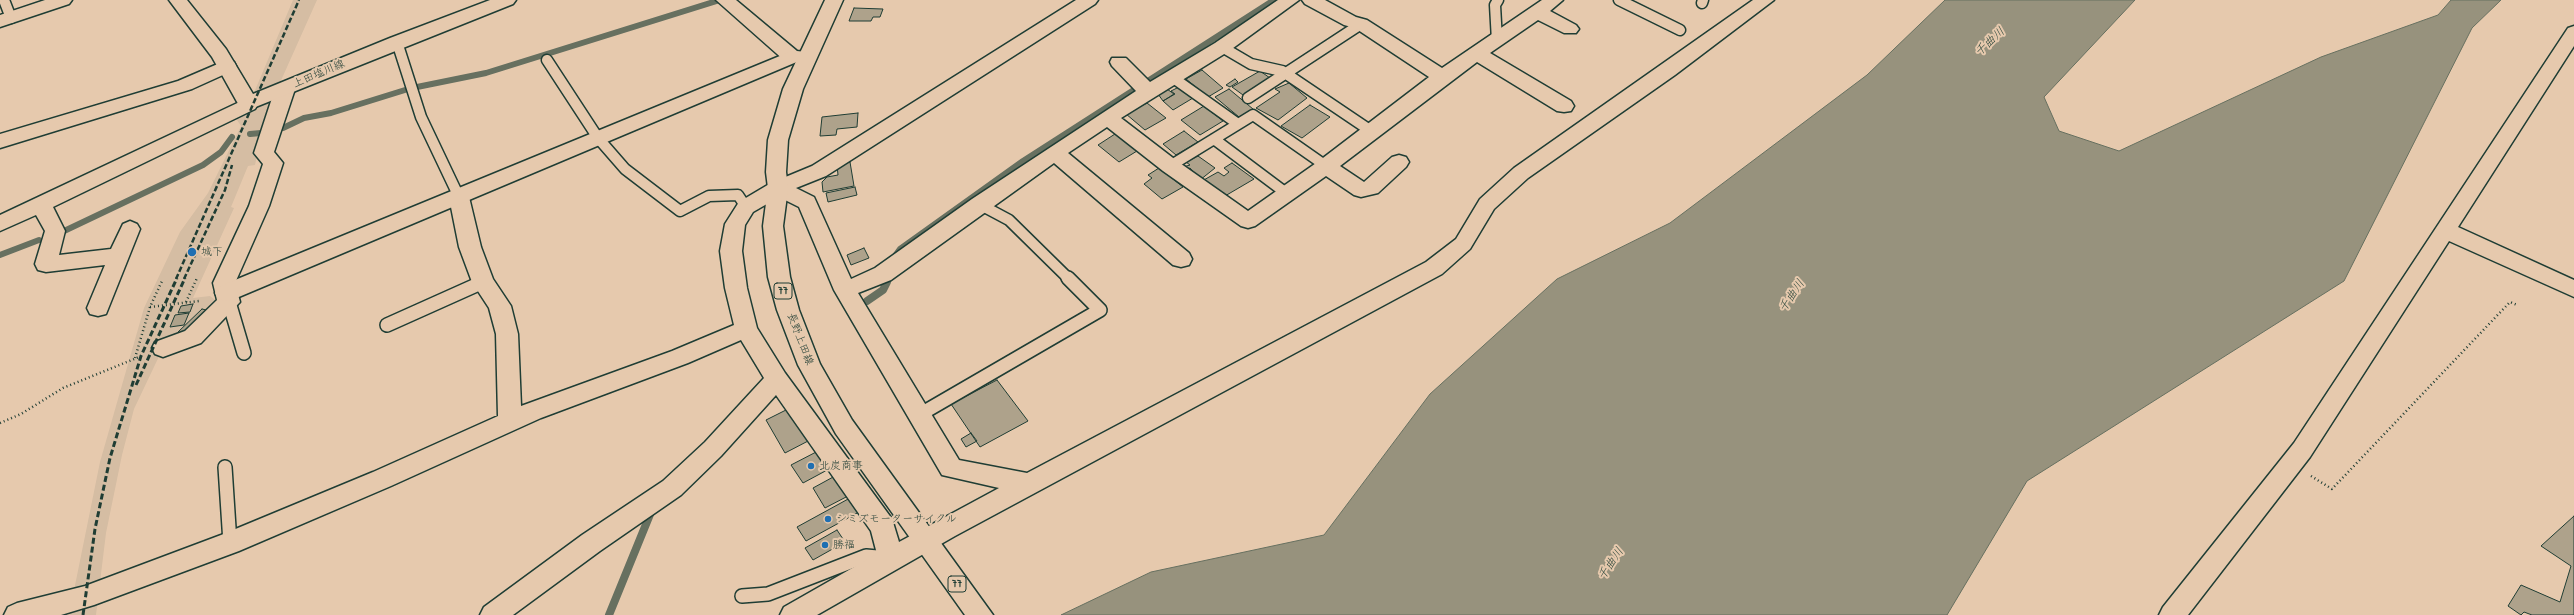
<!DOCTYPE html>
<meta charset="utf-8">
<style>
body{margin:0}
canvas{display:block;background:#e6c9ad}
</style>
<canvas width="2574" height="615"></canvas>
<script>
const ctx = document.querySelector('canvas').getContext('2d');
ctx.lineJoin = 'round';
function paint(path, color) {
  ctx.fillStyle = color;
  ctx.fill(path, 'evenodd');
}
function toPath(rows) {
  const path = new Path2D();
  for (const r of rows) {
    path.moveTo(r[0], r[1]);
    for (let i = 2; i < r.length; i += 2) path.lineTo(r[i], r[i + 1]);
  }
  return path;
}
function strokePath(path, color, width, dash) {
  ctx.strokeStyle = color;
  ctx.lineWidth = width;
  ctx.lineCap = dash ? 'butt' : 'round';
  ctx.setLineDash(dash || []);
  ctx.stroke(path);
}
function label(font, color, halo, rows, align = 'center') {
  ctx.font = font + ' "Patrick Hand","Klee One",sans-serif';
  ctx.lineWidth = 4;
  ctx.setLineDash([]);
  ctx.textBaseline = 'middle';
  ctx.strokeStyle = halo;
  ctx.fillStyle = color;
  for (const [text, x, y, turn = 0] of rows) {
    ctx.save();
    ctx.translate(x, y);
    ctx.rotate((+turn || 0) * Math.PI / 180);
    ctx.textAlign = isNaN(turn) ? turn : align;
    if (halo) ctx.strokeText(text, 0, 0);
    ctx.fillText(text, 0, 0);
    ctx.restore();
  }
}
const built = toPath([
 [293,0,317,0,266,114,255,165,248,166,231,207,234,208,193,298,210,296,222,305,163,348,134,409,122,455,106,533,96,615,69,615,100,462,144,308,180,232,208,193,241,126,233,114,248,107]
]);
const water = toPath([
 [1945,0,2135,0,2044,97,2059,131,2119,151,2321,57,2438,15,2451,0,2501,0,2472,28,2344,281,2027,481,1947,615,1061,615,1151,572,1324,535,1430,394,1557,279,1670,223,1867,75,1945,0]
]);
const streamFar1 = toPath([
 [417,87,486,73,720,0],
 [283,128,304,118,331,113,405,90],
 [250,134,261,133],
 [62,232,203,165,221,152,232,137],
 [0,255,39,240],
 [892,260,900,249,1023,161,1274,0]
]);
const stream = toPath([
 [867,301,883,290,887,282],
 [609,615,651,512]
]);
const building = toPath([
 [854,8,883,9,880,17,873,17,871,21,849,21,854,8],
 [1202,70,1223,88,1208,97,1186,79,1202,70],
 [1260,71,1270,78,1243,95,1232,87,1260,71],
 [1235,79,1238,82,1230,87,1226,85,1235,79],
 [1289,83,1307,98,1278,120,1256,108,1280,92,1275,89,1289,83],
 [1179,87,1193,98,1173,110,1163,101,1175,94,1171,91,1179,87],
 [1167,89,1174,94,1163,101,1158,94,1167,89],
 [1229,89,1253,109,1239,117,1215,97,1229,89],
 [1147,103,1166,118,1145,130,1126,114,1147,103],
 [1310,105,1330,117,1302,138,1281,126,1310,105],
 [1204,106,1223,121,1200,135,1181,120,1204,106],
 [858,113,857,127,837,129,836,135,820,136,822,117,858,113],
 [1184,131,1198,142,1176,155,1163,144,1184,131],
 [1115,134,1137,151,1119,162,1098,145,1115,134],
 [1198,156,1215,168,1200,180,1190,168,1187,170,1183,167,1190,165,1186,162,1198,156],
 [850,162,854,186,823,192,822,182,827,177,838,175,837,165,850,162],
 [1232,163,1254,179,1225,196,1202,181,1218,172,1224,176,1229,172,1224,168,1232,163],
 [1159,168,1183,187,1162,199,1144,184,1152,178,1148,175,1159,168],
 [855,187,857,195,828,202,826,193,855,187],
 [864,248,869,258,851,265,847,255,864,248],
 [193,304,190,312,178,313,181,306,193,304],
 [202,309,214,312,190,335,178,332,202,309],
 [189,313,184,325,170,327,175,315,189,313],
 [997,380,1028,421,980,447,951,404,997,380],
 [790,408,810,440,785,453,766,420,790,408],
 [971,433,977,441,966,447,961,439,971,433],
 [820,450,831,468,803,483,791,465,820,450],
 [835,476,848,496,825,508,813,488,835,476],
 [850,498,859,512,806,541,797,527,850,498],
 [2574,516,2574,615,2532,615,2524,612,2521,615,2508,606,2521,585,2560,602,2571,566,2541,546,2574,516],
 [837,530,845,542,813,560,805,548,837,530]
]);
const path = toPath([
 [186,302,197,278],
 [150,307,199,301],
 [135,358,150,307,162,281],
 [0,423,21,414,63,388,144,355],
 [2311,476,2332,489,2510,302,2517,305]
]);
const serviceFar1 = toPath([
 [4,0,11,18],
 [1619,0,1680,30],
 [1702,3,1703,0],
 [1497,41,1495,5,1498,0],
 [397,42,421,117,459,197],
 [1222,47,1251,64,1282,71,1371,131],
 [547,60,598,138,625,169,680,211,709,196,738,195,746,207],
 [1172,77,1238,124],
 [1248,98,1361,24],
 [1214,139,1286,193],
 [1170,166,1253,115,1326,166],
 [979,204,1009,220,1069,279]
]);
const service = toPath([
 [229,302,244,353],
 [387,325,483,282],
 [919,415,1100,310,1068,278],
 [225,467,230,543],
 [742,596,768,594,866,556,889,558]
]);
const minor = toPath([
 [45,0,72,0,69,4,0,27,0,15,45,0],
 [716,0,736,0,797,51,814,53,816,57,814,61,807,63,785,61,716,0],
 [1076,0,1098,0,1095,4,826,176,796,188,814,197,851,279,875,268,972,199,1136,91,1112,66,1110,62,1112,58,1126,58,1150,82,1215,43,1278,0,1299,0,1229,51,1121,118,1177,161,1248,211,1319,161,1429,77,1355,28,1344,25,1305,4,1302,0,1325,0,1356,17,1367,20,1442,68,1542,0,1563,0,1550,11,1576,25,1579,29,1576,33,1564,33,1538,20,1490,53,1571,101,1574,106,1571,111,1564,112,1557,111,1477,62,1340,166,1364,182,1392,157,1399,155,1406,157,1409,162,1406,167,1378,193,1361,197,1354,195,1326,176,1255,226,1248,228,1241,226,1163,171,1107,127,1068,153,1189,253,1192,259,1189,265,1181,267,1173,265,1054,163,891,280,858,293,959,460,1027,473,1426,262,1456,239,1480,199,1514,168,1753,0,1774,0,1675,75,1528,178,1494,209,1470,249,1442,274,955,536,817,615,780,615,784,607,877,554,871,531,776,395,721,456,681,495,600,551,513,615,480,615,484,607,582,535,663,481,705,442,764,378,741,340,688,363,541,418,391,486,239,551,94,605,61,615,4,615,8,607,17,603,85,586,221,535,373,472,498,416,496,334,489,308,472,282,459,247,449,197,452,192,459,190,466,192,469,197,481,247,493,279,511,306,518,334,521,406,672,351,734,325,725,288,720,251,725,224,739,202,771,183,812,166,1076,0],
 [779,197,799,207,834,290,942,475,999,488,899,542,892,519,785,373,757,328,747,288,742,251,745,225,753,212,779,197],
 [227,60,234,62,236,66,234,70,192,89,0,148,0,134,178,81,227,60],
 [285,83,292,85,295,89,274,152,283,163,269,206,235,283,240,302,201,343,163,357,155,354,152,348,155,342,185,331,217,300,213,283,249,206,263,164,254,153,275,89,278,85,285,83],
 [248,98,255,99,258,104,255,109,53,207,65,231,59,255,111,249,123,224,130,221,137,224,140,229,106,314,98,316,90,314,87,308,105,265,46,272,38,270,35,264,45,231,36,215,0,231,0,215,248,98]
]);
const tertiary = toPath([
 [2574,26,2574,46,2458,227,2574,280,2574,297,2449,241,2310,457,2188,615,2159,615,2163,607,2294,443,2568,28,2574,26],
 [792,51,799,53,801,57,799,61,234,299,226,301,218,299,215,293,218,287,792,51]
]);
const secondary = toPath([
 [169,0,187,0,226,49,253,94,390,38,490,0,516,0,513,4,248,110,241,109,212,57,169,0]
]);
const primary = toPath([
 [825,0,843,0,803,89,788,140,786,172,788,188,783,226,790,277,799,310,820,364,852,420,993,615,965,615,836,434,798,365,777,310,768,277,763,226,768,188,766,172,768,140,783,89,825,0]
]);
const railFar1 = toPath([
 [176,279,299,0],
 [184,279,225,190,232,165]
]);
const rail = toPath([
 [136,385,185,278],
 [83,615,95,529,110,458,141,356,177,278]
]);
const markers = [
 [192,252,5,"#1f6fb2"],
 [811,466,4,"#1f6fb2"],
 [828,519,4,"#1f6fb2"],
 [825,545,4,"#1f6fb2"]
];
const shields = [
 [783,291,18],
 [957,584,18]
];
const shieldNames = [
 ["77",783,291],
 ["77",957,584]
];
const streetNames = [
 ["上田塩川線",319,74,-23],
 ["長野上田線",800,339,69]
];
const poiNames = [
 ["城下",201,252],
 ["北炭商事",819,466],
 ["シミズモーターサイクル",836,519],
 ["勝福",833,545]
];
const waterNames = [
 ["千曲川",1990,42,-43],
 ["千曲川",1792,296,-56],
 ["千曲川",1611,564,-56]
];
paint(built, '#d5bda3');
paint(water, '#97927d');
strokePath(water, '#677060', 1);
strokePath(streamFar1, '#677060', 6);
strokePath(stream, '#677060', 8);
paint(building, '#aea28b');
strokePath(building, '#1f3d34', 1);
strokePath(serviceFar1, '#1f3d34', 13);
strokePath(service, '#1f3d34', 16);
strokePath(minor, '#1f3d34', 3);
strokePath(tertiary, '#1f3d34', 3);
strokePath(secondary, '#1f3d34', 3);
strokePath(primary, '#1f3d34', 3);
strokePath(path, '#1f3d34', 2.5, [1, 3]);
strokePath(serviceFar1, '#e6c9ad', 10);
strokePath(service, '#e6c9ad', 13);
paint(minor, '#e6c9ad');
paint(tertiary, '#e6c9ad');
paint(secondary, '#e6c9ad');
paint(primary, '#e6c9ad');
strokePath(railFar1, '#1f3d34', 2.5, [5.5, 2.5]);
strokePath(rail, '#1f3d34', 3, [6, 3]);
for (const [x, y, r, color] of markers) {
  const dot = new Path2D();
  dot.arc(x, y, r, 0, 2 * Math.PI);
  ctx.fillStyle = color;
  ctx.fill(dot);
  strokePath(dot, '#e6c9ad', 1.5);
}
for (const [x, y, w] of shields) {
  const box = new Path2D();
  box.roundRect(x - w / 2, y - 8, w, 16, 3);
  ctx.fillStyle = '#e6c9ad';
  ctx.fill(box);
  strokePath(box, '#1f3d34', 1);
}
label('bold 10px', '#1f3d34', null, shieldNames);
label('11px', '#1f3d34', '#e6c9ad', streetNames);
label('11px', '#1f3d34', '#e6c9ad', poiNames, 'left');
label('italic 12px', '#2b463b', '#e6c9ad', waterNames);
</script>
